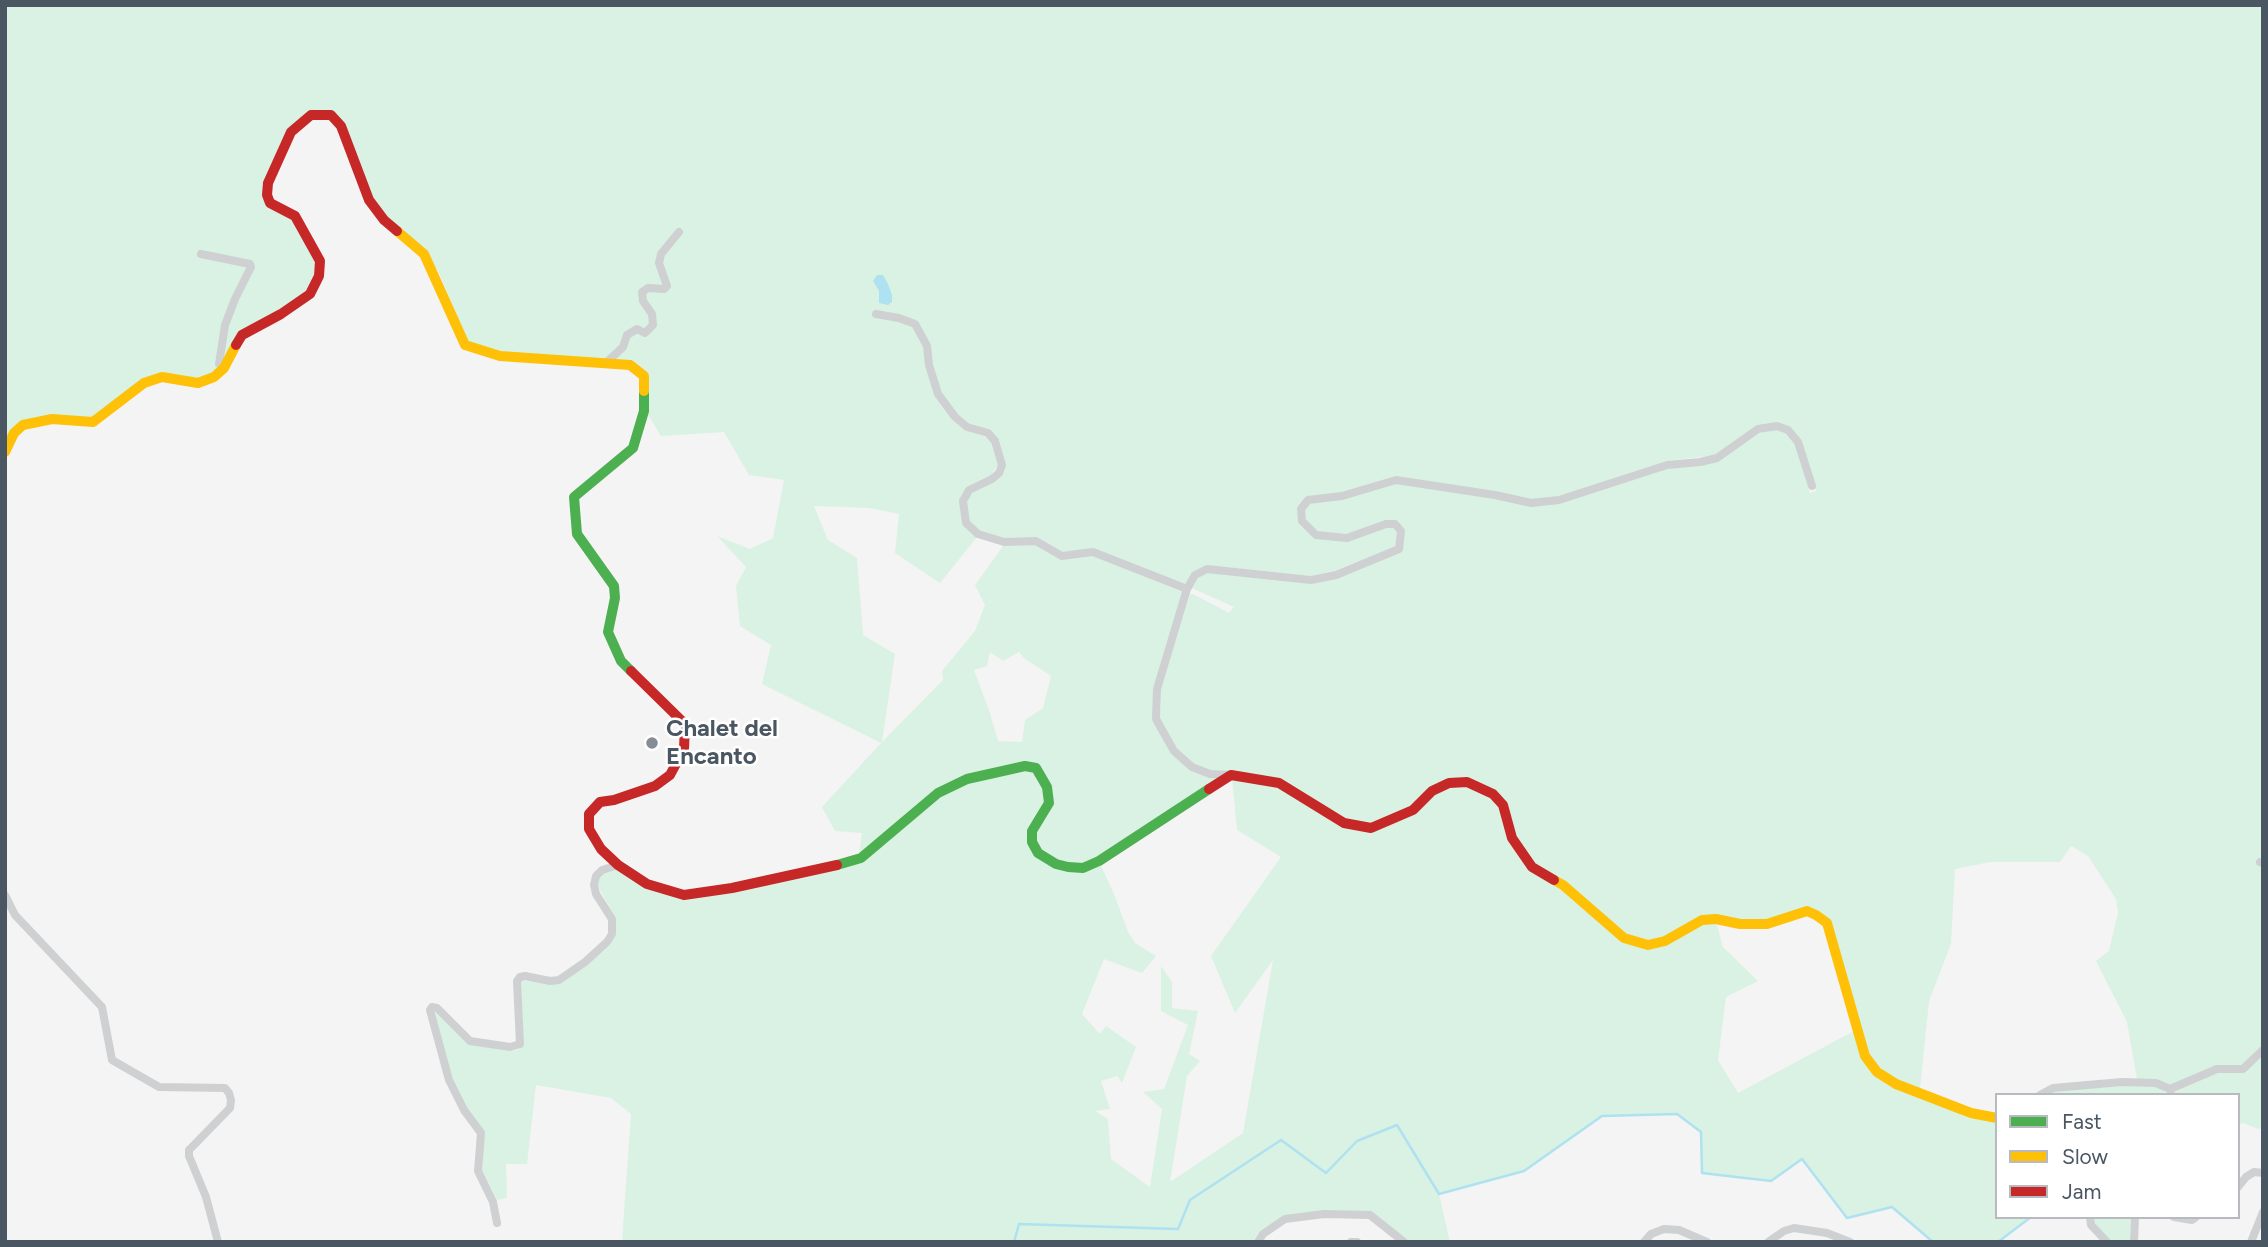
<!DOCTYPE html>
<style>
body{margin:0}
#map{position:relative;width:2268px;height:1247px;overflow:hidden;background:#f4f4f4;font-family:Figtree,sans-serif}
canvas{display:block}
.frame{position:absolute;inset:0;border:7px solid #4a5661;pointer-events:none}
.legend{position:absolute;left:1995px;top:1093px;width:245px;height:126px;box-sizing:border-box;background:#fff;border:2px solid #b7bbc0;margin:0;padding:9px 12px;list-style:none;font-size:21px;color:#4a5661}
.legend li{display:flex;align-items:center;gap:14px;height:35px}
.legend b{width:35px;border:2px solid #b7bbc0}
</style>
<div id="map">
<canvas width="2268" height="1247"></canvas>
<div class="frame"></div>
<ul class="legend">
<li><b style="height:9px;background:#4caf50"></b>Fast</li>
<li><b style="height:9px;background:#ffc107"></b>Slow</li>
<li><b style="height:9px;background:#c62828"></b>Jam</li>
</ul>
</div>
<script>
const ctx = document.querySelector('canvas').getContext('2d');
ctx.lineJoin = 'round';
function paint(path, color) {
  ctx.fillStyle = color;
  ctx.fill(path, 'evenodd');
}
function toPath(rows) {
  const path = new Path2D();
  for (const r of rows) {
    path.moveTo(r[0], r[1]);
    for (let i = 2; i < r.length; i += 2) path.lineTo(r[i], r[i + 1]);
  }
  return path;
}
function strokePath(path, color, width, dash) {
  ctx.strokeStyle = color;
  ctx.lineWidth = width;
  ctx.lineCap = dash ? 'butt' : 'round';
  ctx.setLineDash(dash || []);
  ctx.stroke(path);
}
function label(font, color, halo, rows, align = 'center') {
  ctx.font = font + ' Figtree,sans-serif';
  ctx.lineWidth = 5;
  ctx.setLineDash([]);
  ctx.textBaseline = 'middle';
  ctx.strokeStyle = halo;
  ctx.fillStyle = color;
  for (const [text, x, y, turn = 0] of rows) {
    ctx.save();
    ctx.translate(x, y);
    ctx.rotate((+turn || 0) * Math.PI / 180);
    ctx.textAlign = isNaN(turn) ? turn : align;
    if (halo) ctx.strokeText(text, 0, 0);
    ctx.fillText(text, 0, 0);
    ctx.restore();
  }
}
const green = toPath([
 [15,5,2263,5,2263,1045,2242,1065,2171,1085,2157,1079,2137,1079,2127,1022,2096,961,2109,951,2118,913,2116,899,2088,856,2071,846,2060,862,1990,862,1955,869,1951,944,1929,1001,1920,1089,1898,1081,1880,1069,1868,1055,1819,912,1766,921,1740,920,1716,915,1664,938,1648,941,1626,935,1535,865,1515,837,1506,803,1467,779,1411,807,1371,824,1345,819,1281,780,1210,771,1194,764,1177,749,1160,718,1161,689,1190,594,1193,594,1229,613,1234,607,1192,588,1198,578,1208,572,1310,583,1402,552,1397,521,1347,534,1318,532,1306,520,1305,510,1309,503,1397,483,1494,498,1530,507,1668,468,1700,466,1760,433,1777,429,1786,433,1795,443,1810,493,1816,491,1801,440,1790,428,1777,422,1757,426,1715,455,1666,461,1558,497,1531,500,1396,476,1341,493,1306,497,1299,523,1314,538,1347,541,1386,528,1393,528,1397,532,1395,547,1334,571,1310,576,1206,565,1193,573,1186,585,1095,549,1063,552,1038,537,1004,539,981,531,969,522,967,502,971,493,1005,465,998,439,969,424,957,415,941,392,917,321,899,314,874,310,873,316,898,321,912,327,923,347,935,397,952,420,965,430,986,437,992,442,998,465,990,476,966,487,960,499,963,525,977,537,940,583,895,553,899,514,869,508,814,506,828,540,857,558,863,635,895,654,882,742,943,680,942,671,975,631,985,605,975,585,1003,546,1035,544,1062,560,1094,556,1183,592,1153,720,1171,753,1219,778,1097,858,1082,865,1058,861,1040,851,1036,841,1036,832,1053,804,1038,765,966,775,859,855,862,833,835,831,822,807,881,743,762,684,771,645,740,626,736,586,746,567,717,536,750,549,773,538,784,480,749,475,724,432,661,436,647,413,647,374,631,362,501,352,468,342,438,271,387,217,372,198,332,112,289,129,264,195,293,219,316,262,315,276,307,291,280,311,255,322,212,373,198,380,162,373,92,418,37,417,5,444,5,8],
 [990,652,1003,661,1019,652,1024,658,1051,676,1043,708,1025,720,1022,742,998,741,989,710,974,670,987,666],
 [1025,770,1034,772,1044,788,1046,802,1032,831,1037,853,1068,867,1099,861,1116,899,1128,932,1135,943,1156,956,1142,973,1104,959,1082,1014,1100,1034,1106,1026,1136,1047,1122,1083,1117,1076,1101,1081,1110,1109,1095,1111,1108,1119,1111,1159,1150,1187,1162,1109,1143,1092,1164,1089,1188,1025,1161,1011,1161,966,1172,982,1172,1008,1198,1011,1189,1054,1200,1061,1187,1076,1170,1182,1243,1133,1273,960,1235,1013,1211,956,1281,857,1237,830,1232,778,1278,786,1371,831,1449,786,1467,786,1492,797,1500,806,1509,839,1561,888,1647,948,1703,923,1716,922,1723,947,1758,981,1726,997,1718,1060,1738,1093,1854,1031,1875,1074,1968,1118,1997,1122,1997,1217,2031,1217,1998,1242,1933,1242,1892,1207,1847,1218,1802,1159,1771,1181,1702,1173,1701,1132,1676,1114,1602,1116,1524,1171,1439,1194,1450,1242,1409,1242,1371,1212,1325,1210,1284,1216,1260,1232,1253,1242,622,1242,631,1114,611,1098,536,1085,527,1164,506,1164,507,1198,497,1200,482,1170,484,1132,467,1108,452,1078,434,1011,468,1044,510,1051,517,1050,524,1045,520,982,522,980,550,985,587,965,610,945,616,935,616,918,597,885,599,878,603,873,617,869,683,898,862,862,940,796,968,782],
 [2263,1056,2263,1127,2259,1129,2243,1123,2238,1125,2238,1095,2175,1095,2174,1091,2218,1073,2244,1073],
 [2122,1086,2155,1086,2167,1091,2163,1095,2048,1095,2054,1091],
 [2093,1217,2131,1217,2130,1242,2111,1242,2095,1224]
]);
const water = toPath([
 [877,275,883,275,888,284,892,295,892,302,888,305,879,303,879,291,873,281]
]);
const stream = toPath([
 [1014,1242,1019,1224,1178,1229,1190,1200,1281,1140,1326,1173,1357,1141,1397,1125,1439,1194,1524,1171,1602,1116,1677,1114,1701,1132,1702,1173,1771,1181,1802,1159,1847,1218,1892,1207,1933,1242],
 [1998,1242,2031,1217]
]);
const street = toPath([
 [201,254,250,264,251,267,235,299,225,325,219,364,224,368],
 [876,314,899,318,915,324,927,346,929,365,938,394,955,417,967,427,988,433,995,441,1002,465,999,473,992,479,969,490,963,501,966,523,978,534,1004,542,1036,541,1062,556,1093,552,1187,589],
 [607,362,623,347,627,335,637,329,645,333,653,325,652,314,643,301,642,292,648,288,664,289,667,286,659,263,661,254,679,232],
 [1231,775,1210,774,1192,767,1174,751,1156,719,1157,689,1187,589,1195,575,1207,569,1311,580,1336,575,1399,549,1401,531,1395,524,1386,524,1347,538,1316,535,1302,521,1301,509,1308,500,1342,496,1396,480,1495,495,1531,503,1559,500,1667,465,1700,462,1717,458,1758,429,1777,426,1788,430,1798,442,1812,486],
 [2260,862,2263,863],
 [5,895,15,915,102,1007,112,1060,159,1087,225,1088,229,1093,231,1100,230,1108,194,1145,189,1150,189,1156,206,1197,218,1242],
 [2170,1089,2217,1069,2243,1069,2263,1050],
 [2040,1095,2053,1088,2122,1082,2156,1083,2170,1089,2171,1095],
 [2238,1187,2246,1177,2254,1172,2263,1173],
 [2090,1217,2091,1225,2107,1242],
 [2174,1217,2192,1220,2196,1217],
 [497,1223,493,1202,478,1171,481,1133,464,1110,449,1080,430,1010,432,1007,437,1008,470,1041,510,1047,520,1044,517,981,520,977,525,976,550,981,559,980,585,962,607,942,612,934,612,919,596,894,594,885,596,876,602,870,618,865],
 [1258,1242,1263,1234,1285,1219,1324,1214,1370,1215,1404,1242],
 [1351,1242,1357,1242],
 [1644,1242,1651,1234,1664,1229,1679,1230,1707,1242],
 [1768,1242,1784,1231,1794,1228,1827,1233,1850,1242],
 [2134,1242,2135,1217],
 [2251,1242,2263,1212]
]);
const fast = toPath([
 [631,671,621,661,608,632,615,598,614,586,577,534,574,497,633,448,644,411,644,391],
 [837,865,861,858,938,793,967,779,1025,766,1036,768,1047,787,1049,803,1032,831,1032,842,1038,853,1056,864,1068,867,1083,868,1099,861,1209,789]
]);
const slow = toPath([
 [397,231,424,254,465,345,500,356,630,365,644,376,644,391],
 [5,452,14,433,23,425,52,419,93,422,144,383,162,377,198,383,214,377,224,368,236,345],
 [1554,880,1563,885,1624,938,1648,945,1665,941,1702,920,1716,919,1740,924,1767,924,1807,911,1816,915,1827,923,1865,1056,1877,1072,1896,1084,1971,1113,1997,1118]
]);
const jam = toPath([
 [236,345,242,335,281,314,310,294,319,276,320,261,295,216,270,203,267,195,268,183,291,132,311,115,331,115,341,126,369,200,384,220,397,231],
 [631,671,685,724,684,749,670,775,655,786,614,800,600,802,589,814,589,829,601,849,618,865,647,884,684,895,732,888,837,865],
 [1209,789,1231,775,1279,783,1344,823,1371,828,1413,810,1432,791,1449,783,1467,782,1493,794,1503,805,1512,838,1532,867,1554,880]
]);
const markers = [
 [652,743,7,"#868d94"]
];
const poiNames = [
 ["Chalet del",666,729],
 ["Encanto",666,757]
];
paint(green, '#d9f2e3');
paint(water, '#aee2f0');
strokePath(stream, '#aee2f0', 2.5);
strokePath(street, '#ced0d2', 8);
strokePath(fast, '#4caf50', 10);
strokePath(slow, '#ffc107', 10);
strokePath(jam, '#c62828', 10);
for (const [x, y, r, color] of markers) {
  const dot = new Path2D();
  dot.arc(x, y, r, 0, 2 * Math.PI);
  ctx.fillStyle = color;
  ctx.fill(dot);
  strokePath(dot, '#fff', 2.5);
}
label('bold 24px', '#4a5661', '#fff', poiNames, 'left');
</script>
